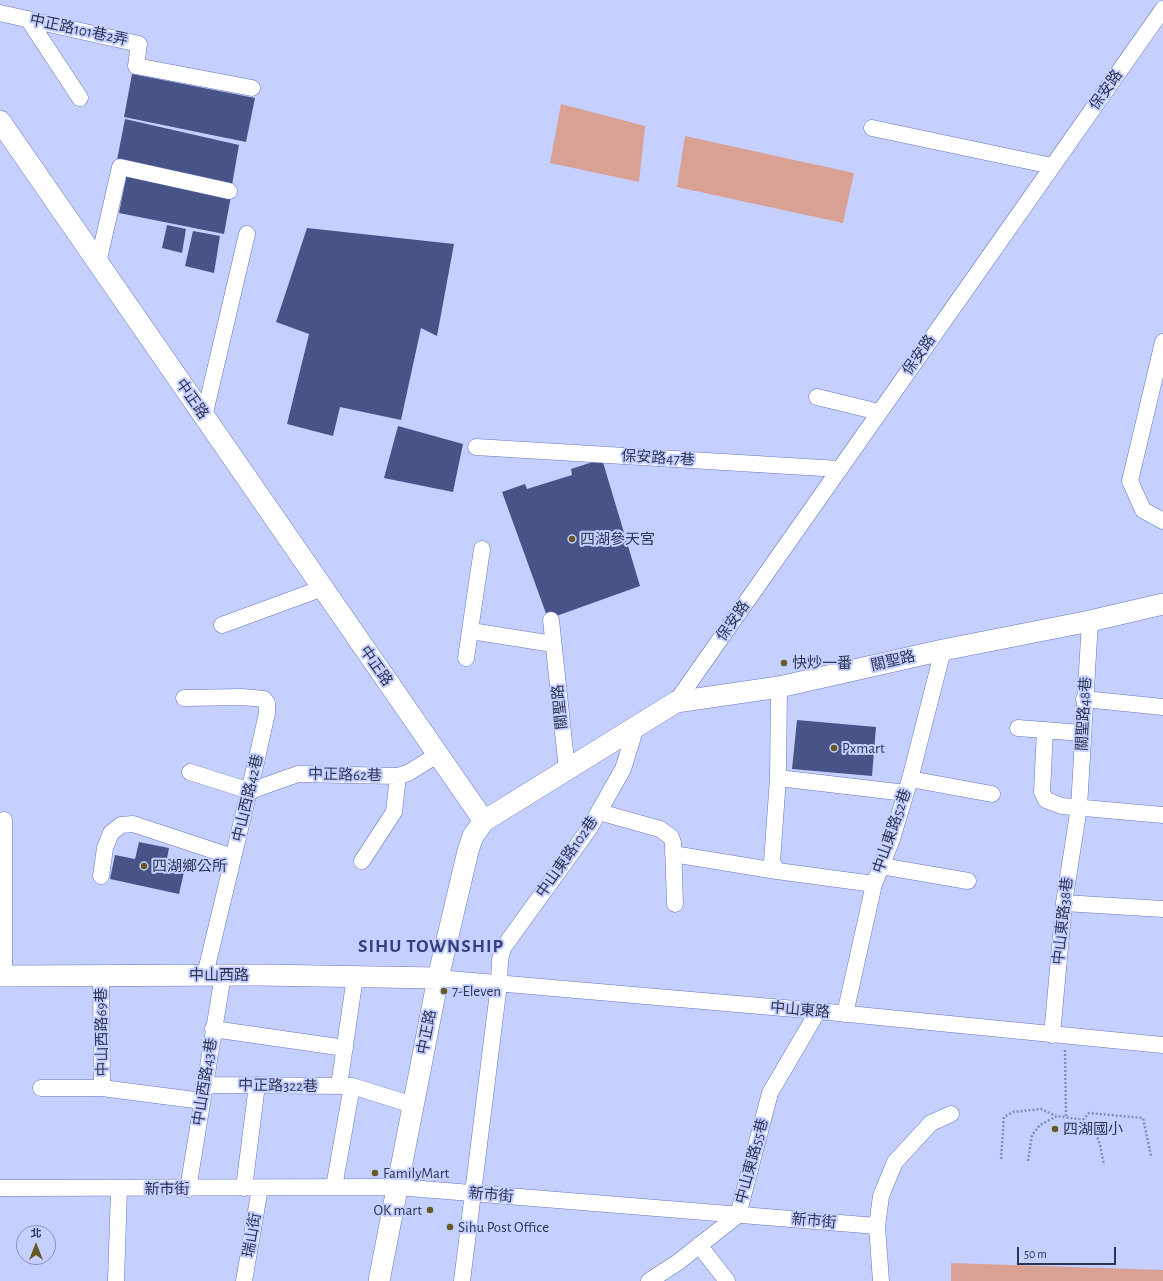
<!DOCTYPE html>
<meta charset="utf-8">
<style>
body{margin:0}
#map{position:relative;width:1163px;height:1281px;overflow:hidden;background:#c5d0ff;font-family:"Alegreya Sans","Noto Sans TC",sans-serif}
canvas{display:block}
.north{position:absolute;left:16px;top:1225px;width:40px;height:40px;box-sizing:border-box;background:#c5d0ff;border:1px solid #8992ba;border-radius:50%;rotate:0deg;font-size:11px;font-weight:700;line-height:16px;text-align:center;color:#2e3452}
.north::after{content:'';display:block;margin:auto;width:14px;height:18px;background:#675926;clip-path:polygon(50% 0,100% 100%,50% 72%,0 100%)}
.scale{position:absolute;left:1017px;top:1247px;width:99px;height:18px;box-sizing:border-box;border:2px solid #2e3452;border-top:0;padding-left:5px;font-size:12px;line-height:14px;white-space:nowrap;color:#2e3452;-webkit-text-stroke:3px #c5d0ff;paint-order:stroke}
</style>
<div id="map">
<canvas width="1163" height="1281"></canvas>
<div class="north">北</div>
<div class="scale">50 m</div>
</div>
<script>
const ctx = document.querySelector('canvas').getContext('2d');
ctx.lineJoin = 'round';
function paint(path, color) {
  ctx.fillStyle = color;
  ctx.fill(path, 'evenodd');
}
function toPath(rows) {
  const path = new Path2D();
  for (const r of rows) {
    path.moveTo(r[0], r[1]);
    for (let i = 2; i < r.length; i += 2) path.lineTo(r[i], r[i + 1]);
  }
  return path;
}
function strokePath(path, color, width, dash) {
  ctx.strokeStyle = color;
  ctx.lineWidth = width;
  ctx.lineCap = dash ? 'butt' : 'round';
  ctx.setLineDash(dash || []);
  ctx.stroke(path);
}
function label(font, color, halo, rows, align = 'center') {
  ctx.font = font + ' "Alegreya Sans","Noto Sans TC",sans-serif';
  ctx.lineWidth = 4;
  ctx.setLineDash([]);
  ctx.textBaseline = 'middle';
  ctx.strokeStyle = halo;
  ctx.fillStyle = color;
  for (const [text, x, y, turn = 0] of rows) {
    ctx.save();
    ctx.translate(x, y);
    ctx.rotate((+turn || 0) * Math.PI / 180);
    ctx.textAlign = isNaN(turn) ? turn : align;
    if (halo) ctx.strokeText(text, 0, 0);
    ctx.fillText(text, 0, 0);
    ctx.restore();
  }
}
const green = toPath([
 [561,104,645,126,639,182,550,163],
 [685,136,854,173,843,223,677,187],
 [951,1263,1163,1270,1163,1281,951,1281]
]);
const building = toPath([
 [132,74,255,98,246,142,124,117],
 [125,119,239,145,232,185,117,160],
 [127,173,231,196,224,234,119,213],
 [167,225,186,229,182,253,162,248],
 [307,228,454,244,437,336,421,328,401,420,340,407,333,436,287,424,309,334,276,322],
 [193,231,220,236,214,273,185,266],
 [398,426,463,444,453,492,384,478],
 [602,459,640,586,548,619,502,492,525,484,527,489,572,475,571,469],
 [797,720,876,727,872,776,792,769],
 [139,842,169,848,166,864,185,868,179,894,110,879,115,855,135,859]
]);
const path = toPath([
 [1065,1050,1066,1117],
 [1083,1120,1089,1113,1143,1118,1151,1156],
 [1001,1159,1004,1117,1013,1112,1041,1109,1056,1116],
 [1028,1161,1032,1135,1040,1125,1057,1116,1083,1120,1094,1129,1100,1145,1104,1165]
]);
const minor = toPath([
 [0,13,139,44,136,66,252,88],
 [28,19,80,98],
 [872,128,1052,166],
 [98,263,120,167,229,191],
 [1163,342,1130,481,1143,510,1163,521],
 [817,397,879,412],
 [204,417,247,234],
 [476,447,839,469],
 [551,620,567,770],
 [222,625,323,588],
 [471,631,553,644],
 [466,658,482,549],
 [779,687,778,778,772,862,777,871,874,884],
 [184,698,242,697,264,699,267,703,267,713,257,758,205,975],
 [1084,699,1163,707],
 [676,702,1163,9],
 [1018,728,1082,733],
 [1045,730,1042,792,1046,800,1062,806,1163,815],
 [190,772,250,791,298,774,398,776,408,773,437,755],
 [778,778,906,793],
 [910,779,992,794],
 [599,812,660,829,671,837,673,843,675,904],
 [4,820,4,976],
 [673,854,777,871],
 [362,861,394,812,398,776],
 [881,866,968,881],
 [101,876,105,848,111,833,121,825,133,824,233,857],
 [1064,903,1163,909],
 [101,975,102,1088],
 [438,978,818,1011,1163,1045],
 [845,1014,874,884,892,839,910,779,943,650],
 [213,1029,345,1048],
 [1052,1035,1064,903,1079,807,1090,621],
 [204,1085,352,1086,334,1187],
 [339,1086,355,977],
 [352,1086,413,1105],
 [41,1088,102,1088,202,1101],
 [0,1188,397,1187,877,1226,881,1281],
 [244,1188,257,1085],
 [188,1189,223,975],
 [877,1226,881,1196,895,1162,931,1123,951,1114],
 [699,1245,727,1281],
 [116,1281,119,1189],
 [244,1281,260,1188],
 [462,1281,499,984,500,960,503,948,589,829,623,769,636,727],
 [649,1281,677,1263,738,1215,770,1093,818,1011]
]);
const major = toPath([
 [0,121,484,821],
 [0,976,259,975,438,978],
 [379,1281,438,978,468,851,473,836,484,821,676,702,779,687,943,650,1090,621,1163,604]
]);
const markers = [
 [572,539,4,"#675926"],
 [784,663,4,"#675926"],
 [834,748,4,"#675926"],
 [144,866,4,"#675926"],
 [444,991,4,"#675926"],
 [1055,1129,4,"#675926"],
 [375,1173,4,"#675926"],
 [430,1210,4,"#675926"],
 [450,1227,4,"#675926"]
];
const streetNames = [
 ["中正路101巷2弄",79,30,12],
 ["保安路",1106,90,-55],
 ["保安路",919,355,-55],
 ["中正路",192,399,55],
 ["保安路47巷",658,458,3],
 ["保安路",733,621,-55],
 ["關聖路",893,661,-13],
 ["中正路",376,666,55],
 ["關聖路",560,707,-96],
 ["關聖路48巷",1084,714,-87],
 ["中正路62巷",345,775,1],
 ["中山西路42巷",248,798,-77],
 ["中山東路52巷",892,831,-71],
 ["中山東路102巷",567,857,-55],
 ["中山東路38巷",1063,921,-84],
 ["中山西路",219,975],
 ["中山東路",800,1010,5],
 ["中山西路69巷",102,1032,-91],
 ["中正路",427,1032,-79],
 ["中山西路43巷",205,1082,-81],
 ["中正路322巷",278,1086,1],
 ["中山東路55巷",752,1161,-75],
 ["新市街",167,1189],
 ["新市街",491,1195,5],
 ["新市街",814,1221,5],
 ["瑞山街",252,1235,-80]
];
const poiNames = [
 ["四湖參天宮",580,539],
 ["快炒一番",792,663],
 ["Pxmart",842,748],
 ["四湖鄉公所",152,866],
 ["7-Eleven",452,991],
 ["四湖國小",1063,1129],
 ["FamilyMart",383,1173],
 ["OK mart",422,1210,"right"],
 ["Sihu Post Office",458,1227]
];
const districtNames = [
 ["SIHU TOWNSHIP",431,946]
];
paint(green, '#d9a194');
paint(building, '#485388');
strokePath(minor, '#6876bc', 17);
strokePath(major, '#6876bc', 22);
strokePath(path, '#848db5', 2.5, [2, 2]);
strokePath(minor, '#fff', 16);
strokePath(major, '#fff', 21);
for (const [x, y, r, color] of markers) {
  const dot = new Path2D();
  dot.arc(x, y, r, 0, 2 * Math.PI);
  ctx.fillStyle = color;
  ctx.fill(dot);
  strokePath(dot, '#c5d0ff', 1.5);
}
label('15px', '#2e3452', '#c5d0ff', streetNames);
label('15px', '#2e3452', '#c5d0ff', poiNames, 'left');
ctx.letterSpacing = '1px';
label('bold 19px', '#363f81', '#c5d0ff', districtNames);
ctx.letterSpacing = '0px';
</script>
